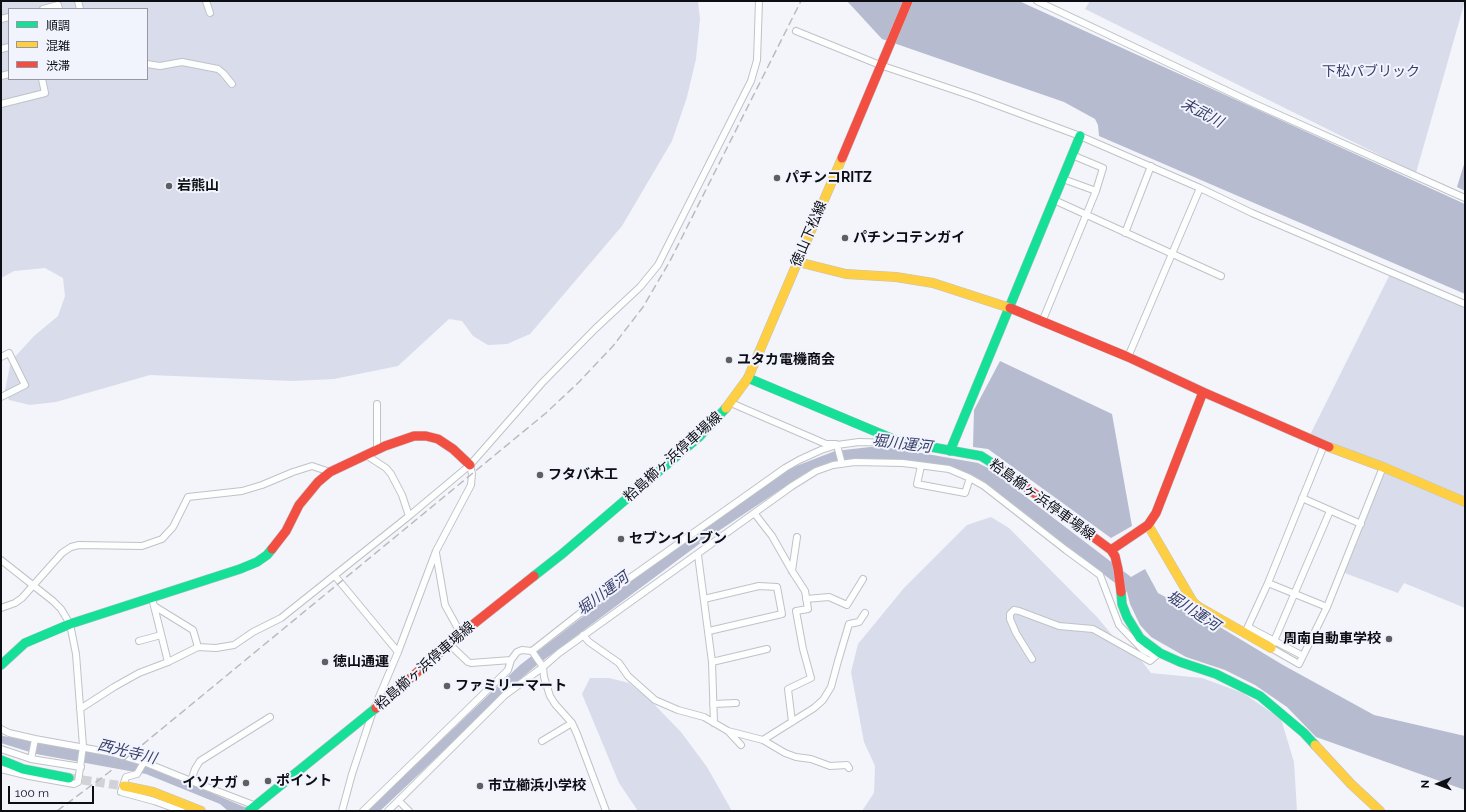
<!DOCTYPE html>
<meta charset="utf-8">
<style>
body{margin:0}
#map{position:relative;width:1466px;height:812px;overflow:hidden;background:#f4f5fa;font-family:Raleway,"Noto Sans JP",sans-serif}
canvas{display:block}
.frame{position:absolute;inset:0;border:2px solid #0d0e14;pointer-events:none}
.legend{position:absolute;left:8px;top:8px;width:140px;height:72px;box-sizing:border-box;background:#f1f3fd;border:1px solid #9697a0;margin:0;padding:5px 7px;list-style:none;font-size:12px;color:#0d0e14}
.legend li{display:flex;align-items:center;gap:8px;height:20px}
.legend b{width:20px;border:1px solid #9697a0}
.north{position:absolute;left:1418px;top:764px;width:40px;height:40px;-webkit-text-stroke:3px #f1f3fd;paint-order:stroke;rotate:269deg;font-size:11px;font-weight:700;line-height:16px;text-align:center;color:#0d0e14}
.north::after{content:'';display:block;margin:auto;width:14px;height:18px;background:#0d0e14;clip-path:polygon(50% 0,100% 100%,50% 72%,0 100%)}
.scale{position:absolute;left:8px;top:786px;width:86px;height:18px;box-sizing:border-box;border:2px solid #0d0e14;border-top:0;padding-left:5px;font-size:12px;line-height:14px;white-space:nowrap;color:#0d0e14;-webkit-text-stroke:3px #f1f3fd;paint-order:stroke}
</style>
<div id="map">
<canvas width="1466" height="812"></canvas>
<div class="frame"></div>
<ul class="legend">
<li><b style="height:5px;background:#16e098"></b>順調</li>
<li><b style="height:5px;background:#ffcf43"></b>混雑</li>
<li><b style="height:5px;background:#f24e42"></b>渋滞</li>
</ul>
<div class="north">N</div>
<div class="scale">100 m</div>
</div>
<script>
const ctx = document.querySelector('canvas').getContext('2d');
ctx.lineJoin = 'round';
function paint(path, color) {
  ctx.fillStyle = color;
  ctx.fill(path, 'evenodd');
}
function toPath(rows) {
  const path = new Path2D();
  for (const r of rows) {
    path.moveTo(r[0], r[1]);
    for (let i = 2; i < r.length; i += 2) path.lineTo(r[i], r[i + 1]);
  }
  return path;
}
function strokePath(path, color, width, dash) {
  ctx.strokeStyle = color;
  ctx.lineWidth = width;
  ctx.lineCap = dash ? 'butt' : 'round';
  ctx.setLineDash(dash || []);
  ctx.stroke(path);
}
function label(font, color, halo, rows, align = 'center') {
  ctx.font = font + ' Raleway,"Noto Sans JP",sans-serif';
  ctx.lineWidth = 4;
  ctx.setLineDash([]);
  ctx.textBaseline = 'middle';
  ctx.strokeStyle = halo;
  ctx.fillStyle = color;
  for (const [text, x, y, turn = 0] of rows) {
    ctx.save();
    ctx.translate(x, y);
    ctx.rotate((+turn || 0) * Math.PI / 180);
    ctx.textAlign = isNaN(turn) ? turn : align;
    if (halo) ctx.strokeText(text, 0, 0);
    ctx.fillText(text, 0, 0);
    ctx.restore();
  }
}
const green = toPath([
 [1,1,698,1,700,19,696,59,687,97,672,141,622,226,530,334,507,344,488,345,473,336,462,321,449,319,398,366,334,379,292,381,150,375,56,402,30,405,9,400,5,390,11,361,34,336,58,316,65,296,63,278,45,268,14,271,1,278],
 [9,9,147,9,147,79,9,79],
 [1090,1,1465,1,1416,173,1085,9],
 [1391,272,1465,304,1465,608,1404,583,1398,593,1342,572,1383,467,1308,439],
 [991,517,1009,528,1097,617,1122,647,1137,655,1151,673,1202,678,1243,693,1281,719,1294,762,1297,811,862,811,874,793,875,766,864,742,851,672,858,644,904,588,967,525],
 [590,678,609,678,629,683,649,699,681,732,707,767,732,811,638,811,619,783,582,694]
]);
const water = toPath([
 [847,1,1019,1,1465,204,1465,294,1099,136,1098,125,1095,119,1064,102,882,39],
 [1465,161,1465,191,1457,187],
 [1000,361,1112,414,1132,526,1111,538,988,449,973,447,974,410],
 [870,447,893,448,978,463,988,468,1131,577,1145,569,1158,593,1210,621,1283,665,1374,715,1465,736,1465,790,1316,737,1287,707,1255,685,1225,670,1186,657,1151,637,1140,625,1130,604,1127,592,1033,521,984,482,968,473,950,468,898,460,856,459,836,461,804,474,702,542,537,665,512,686,380,811,367,811,520,665,615,592,791,468,835,451],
 [1,734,3,736,104,754,158,770,242,806,256,811,228,811,220,804,146,774,36,754,1,743]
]);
const secondaryTunnel = toPath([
 [69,778,124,786]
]);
const street = toPath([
 [78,1,80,9],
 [206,1,210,13],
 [1037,1,1255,104,1465,198],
 [43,9,58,5,59,9],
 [1,19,9,17],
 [796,31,880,65,975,97,1080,136,1200,188,1252,213,1465,304],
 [1,49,9,47],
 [147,64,160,66,182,62,218,69,223,73,232,84],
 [1,76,9,74],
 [1,104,45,93,42,79],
 [1063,179,1096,191],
 [1054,200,1221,276],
 [1125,233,1151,166],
 [1042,322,1096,191,1103,168,1072,155],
 [1,357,9,353,25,385,1,397],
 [1128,357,1200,188],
 [731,403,826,444,836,444,837,445,842,464],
 [377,450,377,404],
 [366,455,386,468,391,474,402,495,409,516],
 [921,466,917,484,965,493,970,478],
 [1302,498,1361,524],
 [1330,511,1271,648,1299,664,1327,607,1383,467],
 [755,514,772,536,792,571,805,591,808,609,796,611,803,649,811,678,788,689,792,722],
 [436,553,445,605,461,634],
 [698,555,712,662,714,723],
 [1,560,53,601,61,609,70,624,76,654,83,746,78,782,74,784,29,776,1,769],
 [792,571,797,537],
 [335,576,398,652],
 [1268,583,1327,607],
 [152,598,168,662],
 [704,599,759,586,777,587,782,614,709,631],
 [806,599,829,597,847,605,863,579],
 [154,606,193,630,198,647],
 [1,608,15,603,22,598,62,553,71,547,79,545,142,546,162,539,173,527,188,497,242,491,262,485,293,472,312,466,330,472],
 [1248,627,1303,656],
 [1245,633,1268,583,1324,445],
 [583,635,589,642,619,663,628,676,655,700,678,710,704,717,728,731,741,745],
 [139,641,161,635],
 [449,644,468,662,471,663,511,660],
 [532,651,579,614,785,468,799,460,821,450,837,445,859,442,894,443,897,441],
 [1032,659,1016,633,1010,619,1010,614,1014,610,1019,611,1059,626,1093,629,1150,661,1158,654],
 [712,662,767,649],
 [713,704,736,703],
 [80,709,114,687,139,673,168,662,198,647,216,648,234,645,253,632,281,618,409,516,470,465,542,383,595,329,640,287,658,265,751,81,757,60,759,1],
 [1,729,9,733,35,739,113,753,144,762,191,781,256,806],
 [728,731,763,740,785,753,796,757,811,759,830,766,847,765,849,768],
 [763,740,814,708,823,700,831,687,838,661,849,624,859,622,865,613],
 [542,741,572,723],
 [1,749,31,759,81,767],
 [31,759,35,739],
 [144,762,137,774,126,777,121,792,154,801,182,811],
 [191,781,195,769,200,761,270,717],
 [399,801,409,811],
 [342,811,352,774,373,711,398,652,436,551,471,485,472,474,470,465],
 [363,811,508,670,511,660,517,652,522,650,532,651,543,667,544,677,550,696,555,704,572,723,577,734,606,811],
 [388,811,505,695,543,667,559,653,792,486,816,471,833,465,855,462,903,463,949,469,970,478,984,486,1066,550,1100,575,1119,625,1143,650,1155,656]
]);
const fast = toPath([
 [748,378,898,441,981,456,1000,468],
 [950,451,1080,136],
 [534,576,562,554,699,437,726,408],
 [1121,592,1122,604,1127,617,1140,638,1160,653,1180,662,1216,674,1260,696,1304,733,1315,745],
 [1,665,25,643,70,624,240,569,257,562,267,555,272,549],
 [1,760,23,769,69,778],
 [249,811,376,708]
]);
const slow = toPath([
 [798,262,846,274,896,277,933,283,1010,308],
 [726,408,748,378,842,158],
 [1329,447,1383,467,1465,502],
 [1148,525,1193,602,1199,607,1271,648],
 [1315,745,1351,784,1380,811],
 [124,786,153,792,201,811]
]);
const jam = toPath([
 [842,158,908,1],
 [1010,308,1128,357,1203,392,1329,447],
 [1000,468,1111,550,1115,556,1118,569,1121,592],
 [272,549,286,531,299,505,318,482,330,472,385,446,414,436,426,436,438,439,453,449,470,465],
 [1111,550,1148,525,1156,513,1203,392],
 [376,708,461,634,534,576]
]);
const rail = toPath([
 [57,811,108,773,546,413,579,382,613,346,643,307,670,261,801,1]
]);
const markers = [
 [777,178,4,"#5e5f64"],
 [169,186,4,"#5e5f64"],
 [845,238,4,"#5e5f64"],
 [729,360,4,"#5e5f64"],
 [540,475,4,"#5e5f64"],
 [621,539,4,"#5e5f64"],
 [1389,639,4,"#5e5f64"],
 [325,662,4,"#5e5f64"],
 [447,686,4,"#5e5f64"],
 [268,781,4,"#5e5f64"],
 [246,783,4,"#5e5f64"],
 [480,786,4,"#5e5f64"]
];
const parkNames = [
 ["下松パブリック",1371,72]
];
const poiNames = [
 ["パチンコRITZ",785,178],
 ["岩熊山",177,186],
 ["パチンコテンガイ",853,238],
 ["ユタカ電機商会",737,360],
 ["フタバ木工",548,475],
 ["セブンイレブン",629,539],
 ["周南自動車学校",1381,639,"right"],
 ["徳山通運",333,662],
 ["ファミリーマート",455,686],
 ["ポイント",276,781],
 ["イソナガ",238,783,"right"],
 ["市立櫛浜小学校",488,786]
];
const streetNames = [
 ["徳山下松線",809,234,-67],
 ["粭島櫛ヶ浜停車場線",673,457,-42],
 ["粭島櫛ヶ浜停車場線",1042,500,36],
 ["粭島櫛ヶ浜停車場線",425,666,-41]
];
const waterNames = [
 ["末武川",1202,113,28],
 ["堀川運河",902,444,7],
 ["堀川運河",603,594,-37],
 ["堀川運河",1193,611,33],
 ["西光寺川",127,752,14]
];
paint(green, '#d9dceb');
paint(water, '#b6bbcf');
strokePath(secondaryTunnel, '#d1d2d8', 9, [9, 4.5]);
strokePath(street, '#c1c2c7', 8);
strokePath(fast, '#c1c2c7', 10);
strokePath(slow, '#c1c2c7', 10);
strokePath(jam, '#c1c2c7', 10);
strokePath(street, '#fdfefe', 6);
strokePath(fast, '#16e098', 9);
strokePath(slow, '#ffcf43', 9);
strokePath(jam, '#f24e42', 9);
strokePath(rail, '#bbbbbd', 1.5, [8, 4]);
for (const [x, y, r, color] of markers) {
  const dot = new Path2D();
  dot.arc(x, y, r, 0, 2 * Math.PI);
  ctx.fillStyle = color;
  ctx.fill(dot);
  strokePath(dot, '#f1f3fd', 1.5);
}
label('14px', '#373d67', '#f1f3fd', parkNames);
label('bold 14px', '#0d0e14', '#f1f3fd', poiNames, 'left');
label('14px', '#0d0e14', '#f1f3fd', streetNames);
label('italic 15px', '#383f68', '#f1f3fd', waterNames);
</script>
